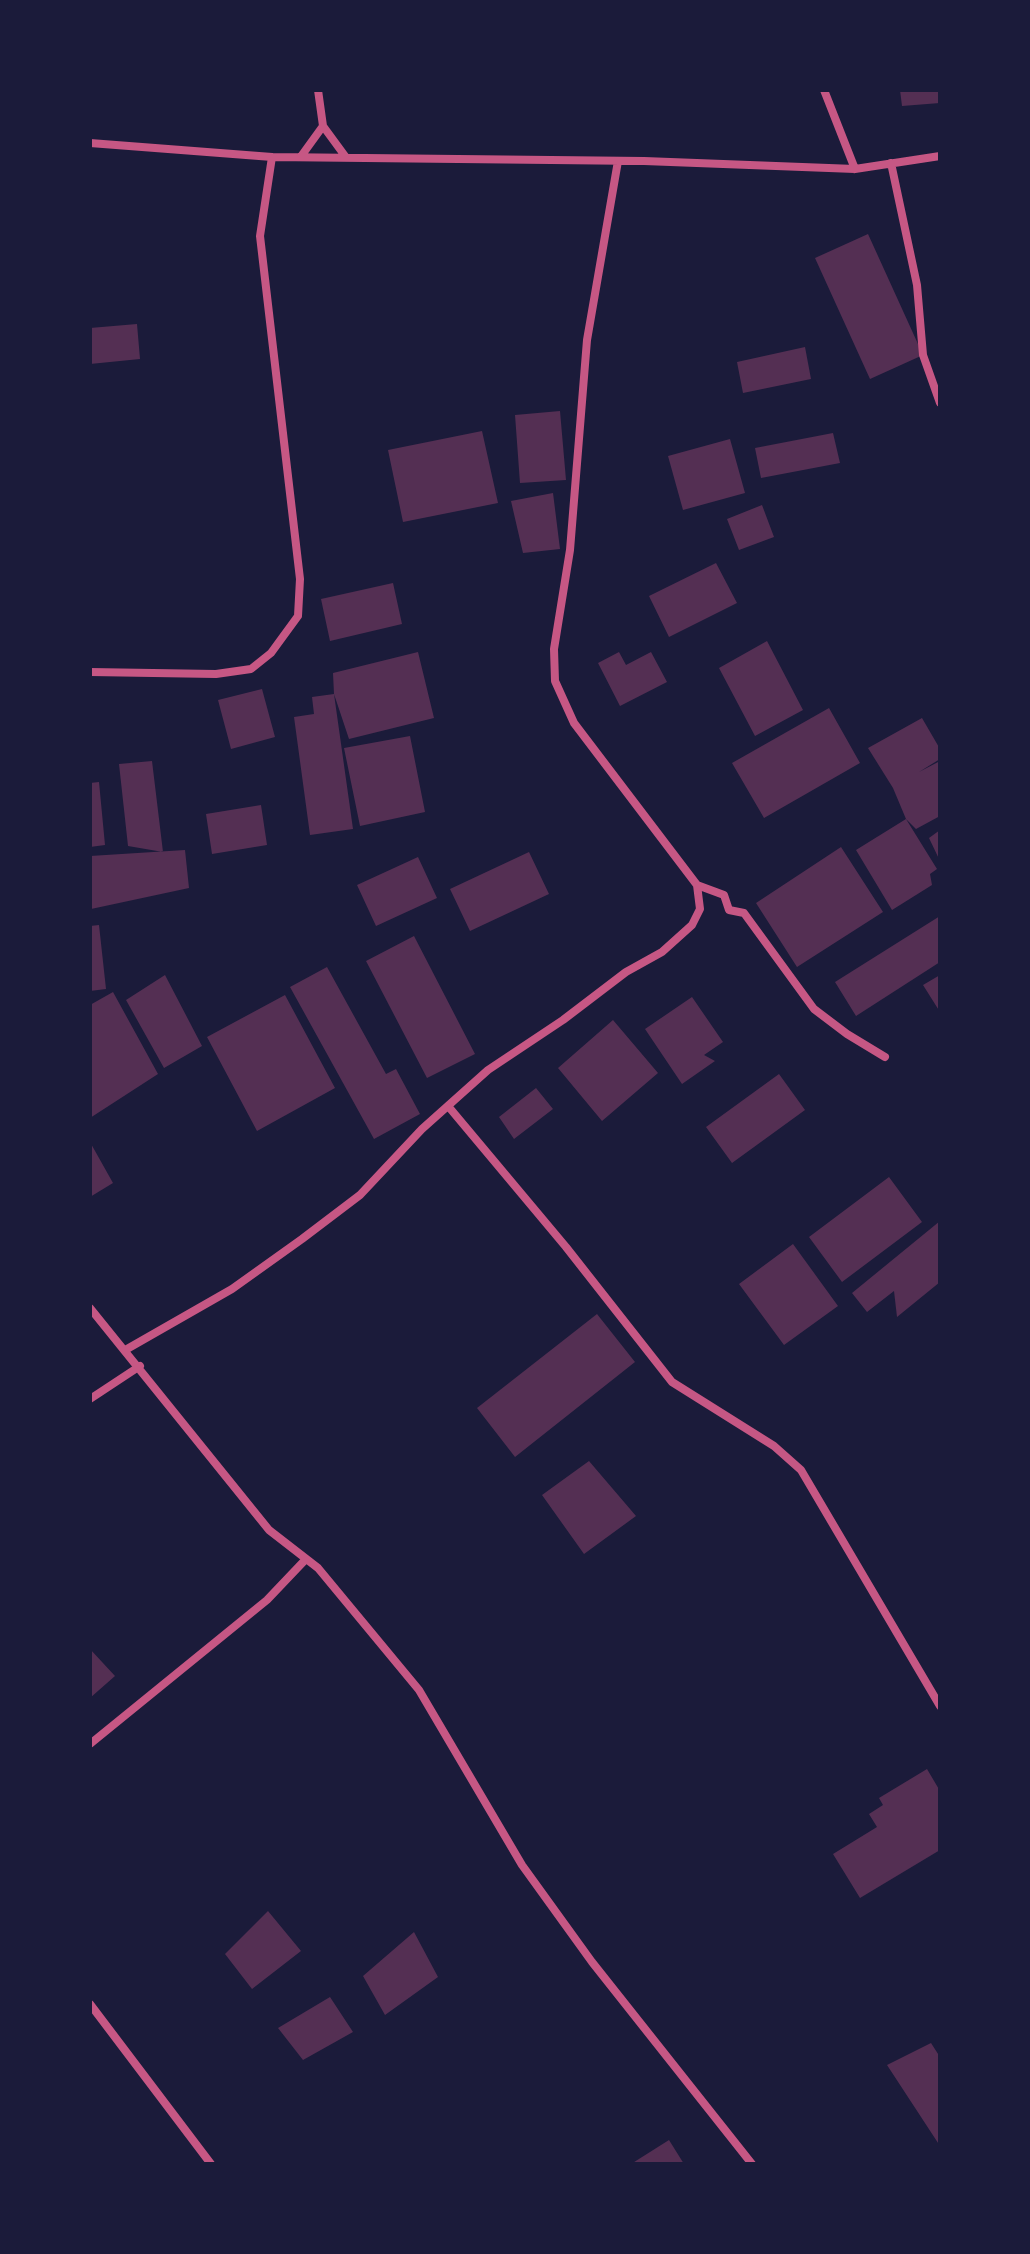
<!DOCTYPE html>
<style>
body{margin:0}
#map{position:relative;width:1030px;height:2254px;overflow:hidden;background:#1b1b3a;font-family:Montserrat,sans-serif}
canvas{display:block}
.frame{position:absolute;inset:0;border:92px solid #1b1b3a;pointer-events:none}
</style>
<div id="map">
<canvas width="1030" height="2254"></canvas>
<div class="frame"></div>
</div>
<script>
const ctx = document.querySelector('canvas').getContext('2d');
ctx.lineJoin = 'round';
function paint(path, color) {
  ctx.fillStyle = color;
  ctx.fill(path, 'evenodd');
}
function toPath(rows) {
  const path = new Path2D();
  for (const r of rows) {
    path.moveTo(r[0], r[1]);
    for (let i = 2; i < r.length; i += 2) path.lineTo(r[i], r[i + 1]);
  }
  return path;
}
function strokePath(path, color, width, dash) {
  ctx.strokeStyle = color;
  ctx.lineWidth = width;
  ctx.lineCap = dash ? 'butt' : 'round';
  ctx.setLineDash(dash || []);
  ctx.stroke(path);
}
const building = toPath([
 [900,90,940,90,940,103,902,106],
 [868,234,923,355,870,379,815,258],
 [137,324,140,359,90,364,90,328],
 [805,347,811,379,743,393,737,362],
 [560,411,566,480,520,483,515,415],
 [482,431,498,503,403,522,388,450],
 [833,433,840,463,761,478,755,448],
 [730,439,745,493,683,510,668,456],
 [553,493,560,549,523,553,511,501],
 [762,505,774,537,739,550,727,519],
 [716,563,737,603,669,637,649,596],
 [393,583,402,624,330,641,321,599],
 [767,641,803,710,755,736,719,668],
 [418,652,434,718,349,739,334,694,333,673],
 [619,652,626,665,651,652,667,682,620,706,598,663],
 [262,689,275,737,231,749,218,700],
 [334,694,353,829,310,835,294,717,314,714,312,697],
 [829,708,860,763,764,818,732,763],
 [922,718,940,749,940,759,919,772,940,761,940,816,916,829,906,819,893,788,868,748],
 [410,736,425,812,360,826,344,748],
 [152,761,163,852,128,846,119,764],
 [99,782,105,845,90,847,90,783],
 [261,805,267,845,212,854,206,814],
 [906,819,937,869,930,874,932,885,892,910,856,850],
 [940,830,940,861,929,838],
 [841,847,883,912,797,967,756,903],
 [185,850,189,888,91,909,90,856],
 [529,852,549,894,470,931,450,889],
 [418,857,437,898,376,926,357,885],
 [940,916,940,962,856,1016,835,982],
 [99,925,106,989,90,991,90,926],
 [414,936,475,1054,427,1078,366,961],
 [327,967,386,1074,396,1069,420,1114,374,1139,290,987],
 [165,975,202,1046,164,1068,126,1000],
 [940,975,940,1012,923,985],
 [113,992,158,1074,90,1118,90,1005],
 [285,995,335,1088,257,1131,207,1037],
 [692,997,723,1042,704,1055,715,1061,682,1084,645,1029],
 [613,1020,658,1073,602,1121,558,1068],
 [779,1074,805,1110,732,1163,706,1127],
 [536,1088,553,1109,514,1139,499,1117],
 [90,1142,113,1183,90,1197],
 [889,1177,922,1222,842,1282,809,1237],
 [940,1221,940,1282,897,1317,894,1291,867,1312,852,1293],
 [793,1244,838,1306,784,1345,739,1284],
 [597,1314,635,1362,515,1457,477,1408],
 [589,1461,636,1516,584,1554,542,1495],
 [90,1649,115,1676,90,1698],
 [927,1769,940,1791,940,1850,860,1898,833,1854,877,1827,869,1814,883,1805,879,1798],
 [268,1911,301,1951,252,1989,225,1954],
 [414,1932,438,1977,385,2015,363,1976],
 [330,1997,353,2032,303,2060,278,2028],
 [931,2043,940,2057,940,2146,887,2065],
 [669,2140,684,2164,631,2164]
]);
const minor = toPath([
 [318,90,323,126,345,156],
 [824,90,855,169],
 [90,143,272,157,644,161,855,169,940,156],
 [302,155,323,126],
 [618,161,587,340,570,550,554,649,555,681,574,723,697,885,724,895,729,910,744,913,814,1009,847,1034,885,1057],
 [891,163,917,285,923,355,940,403],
 [90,672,216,674,251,669,271,653,298,616,300,579,260,236,272,157],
 [448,1106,566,1247,672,1382,774,1446,801,1470,940,1706],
 [90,1308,269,1530,318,1568,419,1690,522,1865,592,1962,752,2164],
 [127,1349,232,1289,302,1239,360,1195,422,1129,488,1070,563,1020,626,972,662,952,692,925,700,909,697,885],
 [90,1399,140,1366],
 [90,1744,267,1600,306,1559],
 [90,2004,211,2164]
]);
paint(building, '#542f53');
strokePath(minor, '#c65784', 8);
</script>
